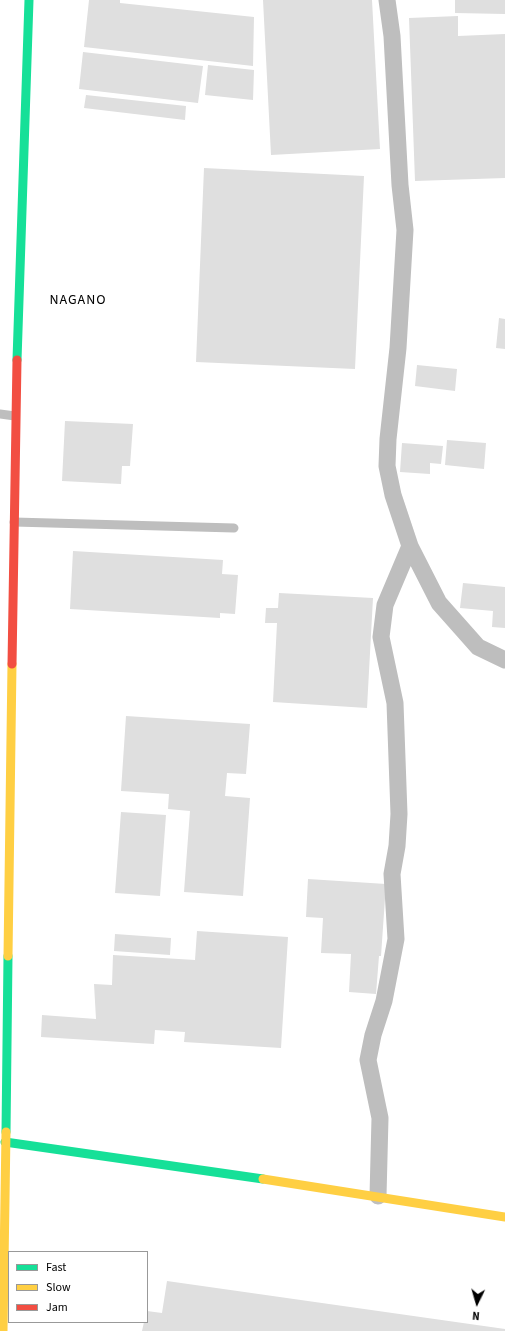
<!DOCTYPE html>
<style>
body{margin:0}
#map{position:relative;width:505px;height:1331px;overflow:hidden;background:#fff;font-family:"Source Sans 3",sans-serif}
canvas{display:block}
.legend{position:absolute;left:8px;top:1251px;width:140px;height:72px;box-sizing:border-box;background:#fff;border:1px solid #999;margin:0;padding:5px 7px;list-style:none;font-size:12px;color:#000}
.legend li{display:flex;align-items:center;gap:8px;height:20px}
.legend b{width:20px;border:1px solid #999}
.north{position:absolute;left:457px;top:1283px;width:40px;height:40px;-webkit-text-stroke:3px #fff;paint-order:stroke;rotate:185deg;font-size:11px;font-weight:700;line-height:16px;text-align:center;color:#000}
.north::after{content:'';display:block;margin:auto;width:14px;height:18px;background:#000;clip-path:polygon(50% 0,100% 100%,50% 72%,0 100%)}
</style>
<div id="map">
<canvas width="505" height="1331"></canvas>
<ul class="legend">
<li><b style="height:5px;background:#16e098"></b>Fast</li>
<li><b style="height:5px;background:#ffcf43"></b>Slow</li>
<li><b style="height:5px;background:#f24e42"></b>Jam</li>
</ul>
<div class="north">N</div>
</div>
<script>
const ctx = document.querySelector('canvas').getContext('2d');
ctx.lineJoin = 'round';
function paint(path, color) {
  ctx.fillStyle = color;
  ctx.fill(path, 'evenodd');
}
function toPath(rows) {
  const path = new Path2D();
  for (const r of rows) {
    path.moveTo(r[0], r[1]);
    for (let i = 2; i < r.length; i += 2) path.lineTo(r[i], r[i + 1]);
  }
  return path;
}
function strokePath(path, color, width, dash) {
  ctx.strokeStyle = color;
  ctx.lineWidth = width;
  ctx.lineCap = dash ? 'butt' : 'round';
  ctx.setLineDash(dash || []);
  ctx.stroke(path);
}
function label(font, color, halo, rows, align = 'center') {
  ctx.font = font + ' "Source Sans 3",sans-serif';
  ctx.lineWidth = 3.5;
  ctx.setLineDash([]);
  ctx.textBaseline = 'middle';
  ctx.strokeStyle = halo;
  ctx.fillStyle = color;
  for (const [text, x, y, turn = 0] of rows) {
    ctx.save();
    ctx.translate(x, y);
    ctx.rotate((+turn || 0) * Math.PI / 180);
    ctx.textAlign = isNaN(turn) ? turn : align;
    if (halo) ctx.strokeText(text, 0, 0);
    ctx.fillText(text, 0, 0);
    ctx.restore();
  }
}
const building = toPath([
 [89,0,120,0,120,3,254,17,253,66,84,47],
 [263,0,372,0,380,149,271,155],
 [455,0,505,0,505,14,455,13],
 [458,16,458,36,505,34,505,178,415,181,409,18],
 [83,52,203,66,198,103,79,89],
 [208,65,254,70,253,100,205,95],
 [86,95,186,106,185,120,84,108],
 [204,168,364,176,355,369,196,362],
 [499,318,505,319,505,349,496,348],
 [417,365,457,369,455,391,415,386],
 [65,421,133,424,130,466,122,466,121,484,62,481],
 [447,440,486,443,484,469,445,465],
 [402,443,443,446,441,464,430,463,430,474,400,472],
 [73,551,223,560,222,574,238,575,235,614,220,613,220,618,70,609],
 [463,583,505,587,505,628,492,627,493,611,460,608],
 [279,593,373,598,367,708,273,702,277,623,265,623,266,608,278,608],
 [126,716,250,724,246,774,227,773,225,796,250,798,243,896,184,892,190,811,168,809,169,794,121,791],
 [121,812,166,815,160,896,115,893],
 [308,879,386,884,381,956,379,956,376,994,349,992,351,954,321,953,323,918,306,917],
 [197,931,288,937,281,1048,184,1042,185,1032,155,1030,154,1044,41,1037,42,1015,96,1019,94,984,112,985,113,955,195,960],
 [115,934,171,938,170,955,114,951],
 [167,1281,505,1329,505,1331,142,1331,144,1322,147,1322,147,1311,162,1313]
]);
const lane = toPath([
 [0,414,15,416],
 [14,522,234,528]
]);
const street = toPath([
 [387,0,392,36,400,185,405,230,398,348,388,439,387,466,393,495,410,546,439,603,478,647,505,660],
 [378,1196,380,1118,368,1060,373,1035,384,1001,396,939,392,874,397,846,399,814,395,703,381,637,385,605,410,546]
]);
const fast = toPath([
 [17,360,29,0],
 [6,1132,8,956],
 [5,1142,263,1179]
]);
const slow = toPath([
 [8,956,12,664],
 [263,1179,505,1217],
 [3,1331,6,1132]
]);
const jam = toPath([
 [12,664,17,360]
]);
const quarterNames = [
 ["NAGANO",78,301]
];
paint(building, '#dfdfdf');
strokePath(lane, '#bebebe', 9);
strokePath(street, '#bebebe', 17);
strokePath(fast, '#16e098', 9);
strokePath(slow, '#ffcf43', 9);
strokePath(jam, '#f24e42', 9);
ctx.letterSpacing = '1px';
label('14px', '#000', '#fff', quarterNames);
ctx.letterSpacing = '0px';
</script>
